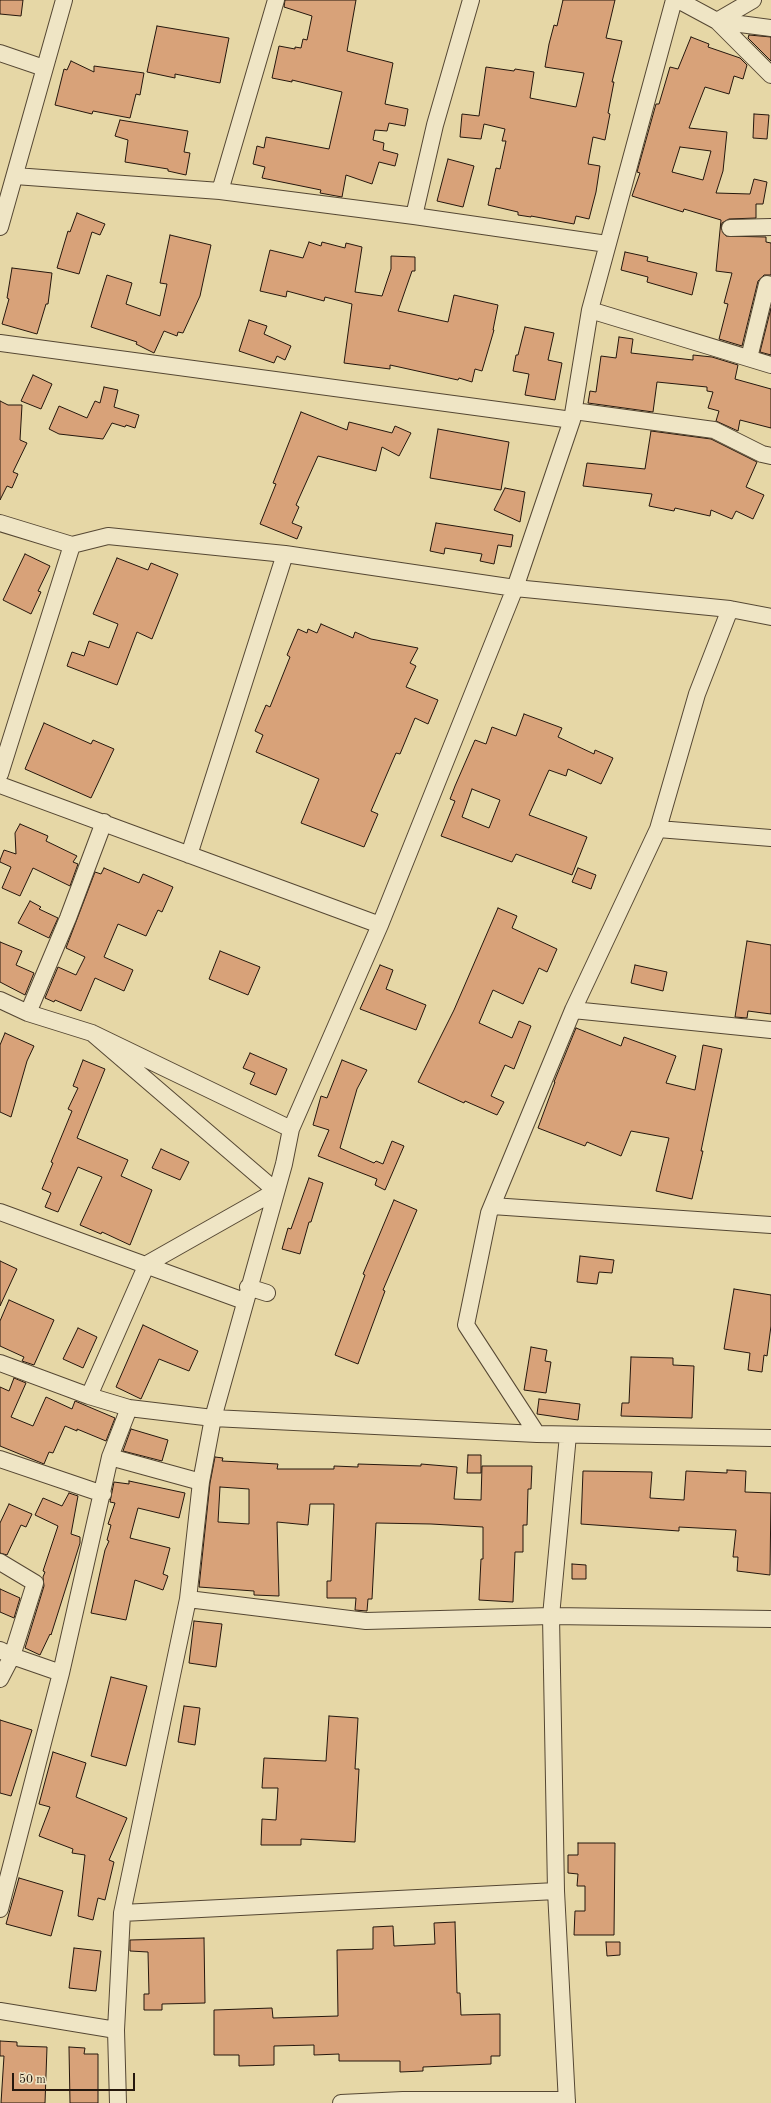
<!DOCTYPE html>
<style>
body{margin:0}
#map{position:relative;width:771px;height:2103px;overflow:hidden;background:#e6d7a6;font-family:"Old Standard TT",serif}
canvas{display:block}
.scale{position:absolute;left:12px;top:2073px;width:123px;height:18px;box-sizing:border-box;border:2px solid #25170d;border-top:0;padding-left:5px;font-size:12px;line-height:14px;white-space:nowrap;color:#25170d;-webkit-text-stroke:3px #efe5c5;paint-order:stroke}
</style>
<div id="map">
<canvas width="771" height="2103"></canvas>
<div class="scale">50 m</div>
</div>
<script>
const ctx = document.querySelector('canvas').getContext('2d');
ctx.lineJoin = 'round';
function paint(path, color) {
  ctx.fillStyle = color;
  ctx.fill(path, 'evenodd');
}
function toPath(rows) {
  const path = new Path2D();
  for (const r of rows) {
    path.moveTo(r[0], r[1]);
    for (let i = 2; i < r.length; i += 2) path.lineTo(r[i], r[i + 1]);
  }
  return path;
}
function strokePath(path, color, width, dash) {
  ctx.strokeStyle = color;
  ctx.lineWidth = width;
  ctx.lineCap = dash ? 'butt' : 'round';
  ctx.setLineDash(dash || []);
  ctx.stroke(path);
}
const building = toPath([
 [0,0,23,0,21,16,0,14,0,0],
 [285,0,356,0,347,51,393,63,385,104,408,109,405,126,389,123,387,131,375,130,373,140,384,143,383,150,398,154,395,166,379,162,372,184,346,175,342,197,320,193,321,190,262,178,265,167,253,164,257,146,264,148,266,137,329,149,342,92,292,80,292,82,272,78,279,46,295,49,295,47,301,48,303,39,307,40,312,16,284,7,285,0],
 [563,0,615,0,606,38,622,41,612,82,614,82,608,113,610,114,605,140,593,137,588,164,600,166,596,192,589,219,576,216,574,224,531,216,531,217,518,215,518,212,488,205,496,168,500,169,506,141,502,141,505,129,484,124,481,139,460,137,462,114,479,116,486,67,514,71,515,69,534,72,530,98,576,107,584,73,545,67,549,44,554,25,557,26,563,0],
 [157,26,229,38,220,83,175,74,175,78,147,72,157,26],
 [749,35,771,37,771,61,748,38,749,35],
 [691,37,709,44,708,47,740,58,747,65,743,79,734,76,729,94,705,87,689,128,727,132,723,171,716,193,750,194,754,179,767,182,763,204,756,204,756,218,729,219,722,223,721,228,726,236,766,237,766,242,771,243,771,275,764,275,758,281,742,346,719,339,728,304,724,303,732,273,716,271,721,220,684,209,683,212,632,196,640,173,637,172,656,104,659,104,670,67,678,69,691,37],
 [680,147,711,151,703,180,672,172,680,147],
 [71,61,94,72,94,66,144,73,140,95,136,94,130,118,93,111,92,114,55,105,64,69,67,70,71,61],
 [754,114,769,115,767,139,753,138,754,114],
 [120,120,188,131,184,152,190,153,186,175,168,171,168,169,125,162,128,140,115,136,120,120],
 [448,159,474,166,463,207,437,201,448,159],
 [77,213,105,224,100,235,92,232,79,274,57,268,68,231,70,232,77,213],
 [170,235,211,245,200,296,183,333,178,332,177,336,164,331,154,353,136,344,137,342,91,327,107,275,132,283,126,304,160,316,167,284,160,283,170,235],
 [309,242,321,246,322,242,345,248,346,243,362,247,355,292,382,296,391,269,391,256,415,257,415,271,412,271,398,311,448,322,454,295,498,305,493,330,494,330,482,371,475,369,472,382,459,378,458,380,390,365,390,369,344,363,352,304,325,297,324,301,287,291,286,297,260,291,270,250,303,258,309,242],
 [625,252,648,257,647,261,697,273,692,295,647,282,648,277,621,270,625,252],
 [12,268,52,273,48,304,46,304,37,334,2,324,9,299,7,298,12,268],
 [771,308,771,355,760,352,771,308],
 [249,320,267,326,264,334,291,346,285,360,277,356,274,363,239,351,249,320],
 [525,327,554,333,548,360,562,363,555,400,525,395,529,374,513,371,516,355,518,355,525,327],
 [619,337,633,339,631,353,693,360,693,355,712,357,738,365,735,379,771,389,771,428,740,420,738,431,716,421,719,411,708,408,713,392,707,391,707,387,657,382,653,412,588,403,590,391,596,392,601,356,616,358,619,337],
 [33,375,52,384,41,409,21,401,33,375],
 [104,387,118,390,114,407,139,415,135,428,126,425,125,427,112,423,103,439,59,434,49,429,59,406,87,418,95,401,100,403,104,387],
 [0,401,8,405,22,405,20,440,27,443,13,472,18,474,12,488,7,486,0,500,0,401],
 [301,412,347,430,349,422,392,433,395,426,411,433,399,456,382,447,376,471,318,456,296,505,299,507,292,523,302,527,297,539,260,524,276,484,273,483,301,412],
 [438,429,509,442,501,490,430,478,438,429],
 [651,431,711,439,757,462,746,487,764,495,753,519,736,511,732,519,711,510,710,516,675,508,674,511,649,506,652,494,583,486,587,463,645,469,651,431],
 [505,488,525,492,520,522,494,510,505,488],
 [436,523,513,535,511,547,498,545,494,564,480,561,482,554,445,548,444,554,430,551,436,523],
 [25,554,50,566,38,591,41,592,31,614,3,600,25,554],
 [117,558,148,570,151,563,178,574,152,639,137,632,117,685,67,666,72,652,84,656,89,641,109,648,118,624,93,614,117,558],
 [321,624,353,638,355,632,371,639,418,648,410,663,416,666,406,687,438,700,428,724,415,718,400,754,396,753,371,811,378,814,364,847,301,823,319,779,256,752,263,735,255,731,266,705,270,707,290,657,287,655,298,629,307,633,308,629,317,633,321,624],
 [524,714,562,728,558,737,594,754,595,750,613,758,601,784,568,769,566,776,549,770,529,815,587,837,572,875,516,854,512,862,441,836,455,801,450,799,455,786,475,740,486,744,492,727,516,736,524,714],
 [472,789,500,800,489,828,462,817,472,789],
 [44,723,91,744,93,740,114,749,91,798,25,769,44,723],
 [20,824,48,836,46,841,77,856,73,862,78,864,70,886,33,868,20,896,2,888,11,867,0,862,0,860,4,850,16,854,15,833,20,824],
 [104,868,139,883,143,874,173,887,162,912,158,910,146,936,118,924,104,957,133,970,124,991,95,978,81,1011,55,1000,54,1002,45,998,58,967,76,975,85,957,66,948,95,872,101,874,104,868],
 [578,868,596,875,591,889,572,882,578,868],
 [30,901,41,907,39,909,58,918,49,938,18,923,30,901],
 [498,908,517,916,512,928,557,949,547,972,539,968,523,1004,493,990,479,1023,512,1038,519,1021,531,1026,514,1069,505,1065,491,1096,504,1102,497,1115,465,1101,464,1103,418,1082,454,1010,498,908],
 [747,941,771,945,771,1014,748,1011,747,1018,735,1017,747,941],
 [0,942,22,951,16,965,34,973,25,995,0,982,0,942],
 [220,951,260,967,248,995,209,979,220,951],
 [380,965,393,970,386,989,426,1005,416,1030,360,1009,380,965],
 [635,965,667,972,663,991,631,983,635,965],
 [576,1028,621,1046,624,1037,676,1056,666,1083,695,1090,703,1045,722,1049,701,1151,703,1151,692,1199,656,1191,669,1138,631,1131,621,1156,587,1142,585,1146,538,1128,555,1082,554,1082,576,1028],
 [5,1033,34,1046,27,1061,11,1117,0,1112,0,1045,5,1033],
 [250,1053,287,1069,276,1095,250,1084,255,1073,243,1068,250,1053],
 [83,1060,105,1069,77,1138,128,1160,121,1176,152,1190,130,1245,102,1232,101,1234,80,1225,102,1177,78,1167,58,1212,45,1207,51,1193,42,1189,53,1163,51,1162,72,1111,68,1109,78,1088,73,1086,83,1060],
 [342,1060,367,1070,357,1089,340,1148,374,1163,376,1161,383,1164,392,1141,404,1146,385,1190,375,1185,377,1179,318,1156,329,1130,313,1125,321,1096,327,1098,342,1060],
 [161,1149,189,1162,180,1180,152,1168,161,1149],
 [309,1178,323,1183,311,1222,309,1222,300,1254,282,1249,288,1228,291,1229,309,1178],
 [394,1200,417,1210,383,1290,385,1291,358,1364,335,1355,365,1275,363,1274,394,1200],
 [580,1256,614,1260,612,1273,599,1272,597,1284,577,1282,580,1256],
 [0,1261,17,1269,0,1306,0,1261],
 [734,1289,771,1295,771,1326,767,1356,764,1355,762,1372,748,1370,750,1353,724,1349,734,1289],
 [9,1300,54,1320,34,1365,22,1361,24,1357,0,1346,0,1321,9,1300],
 [143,1325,198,1351,189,1371,159,1359,141,1399,116,1387,143,1325],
 [78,1328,97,1337,83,1368,63,1359,78,1328],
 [531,1347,547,1350,545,1361,551,1362,546,1393,524,1390,531,1347],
 [631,1357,673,1358,673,1365,694,1366,692,1418,621,1416,622,1403,629,1403,631,1357],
 [14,1378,26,1383,11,1417,33,1426,46,1397,72,1409,75,1401,115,1418,106,1441,77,1429,77,1431,65,1426,53,1453,49,1452,44,1464,0,1446,0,1387,9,1391,14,1378],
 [539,1399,580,1404,578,1420,537,1414,539,1399],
 [131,1429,168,1440,162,1461,123,1451,131,1429],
 [468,1455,481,1455,481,1473,467,1473,468,1455],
 [215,1457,223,1458,222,1461,278,1464,277,1469,334,1469,334,1466,358,1467,358,1464,421,1466,421,1464,457,1467,454,1499,481,1500,482,1466,532,1466,531,1489,528,1489,527,1525,523,1525,523,1552,515,1552,513,1602,479,1600,481,1559,483,1559,483,1527,431,1524,376,1523,372,1599,368,1599,367,1611,355,1610,356,1598,327,1598,327,1581,331,1581,334,1504,310,1504,308,1525,277,1522,279,1596,254,1595,254,1591,199,1587,210,1483,215,1457],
 [220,1487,249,1489,249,1524,218,1522,220,1487],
 [727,1470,746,1471,745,1492,771,1493,770,1575,737,1571,738,1557,733,1557,736,1530,679,1527,679,1531,581,1524,583,1471,652,1472,650,1498,684,1500,686,1471,727,1473,727,1470],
 [129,1481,185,1493,179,1518,138,1508,130,1538,170,1548,163,1574,168,1576,163,1590,135,1580,126,1620,91,1613,105,1550,109,1541,107,1540,111,1525,108,1524,115,1503,110,1502,114,1482,129,1484,129,1481],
 [69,1493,78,1496,71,1534,80,1537,80,1543,51,1635,50,1634,40,1655,25,1648,44,1586,43,1577,45,1572,43,1571,58,1526,35,1515,43,1498,62,1506,69,1493],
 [9,1504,32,1514,26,1527,21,1525,7,1555,0,1553,0,1523,9,1504],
 [572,1564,586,1565,586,1579,572,1579,572,1564],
 [0,1589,20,1598,14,1618,0,1612,0,1589],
 [194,1621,222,1624,216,1667,189,1663,194,1621],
 [111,1677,147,1686,126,1766,91,1756,111,1677],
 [184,1706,200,1708,195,1745,178,1742,184,1706],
 [329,1716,358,1718,355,1769,359,1769,355,1842,301,1839,301,1845,261,1845,262,1819,276,1820,278,1788,262,1788,264,1758,326,1761,329,1716],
 [0,1720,32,1730,11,1796,0,1793,0,1720],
 [53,1752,86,1763,76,1797,127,1818,109,1860,114,1862,105,1900,98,1898,93,1920,78,1916,85,1855,72,1853,73,1849,39,1836,50,1807,39,1804,53,1752],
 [578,1843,615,1843,614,1935,574,1935,575,1911,585,1911,585,1886,577,1886,578,1874,568,1873,568,1855,578,1855,578,1843],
 [19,1878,63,1891,51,1936,6,1924,19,1878],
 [455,1922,457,1993,460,1993,461,2015,500,2014,500,2056,491,2056,491,2064,423,2067,423,2071,400,2072,400,2061,339,2061,339,2054,314,2055,314,2045,274,2046,274,2065,239,2066,239,2055,214,2055,214,2010,272,2008,273,2018,338,2016,337,1950,373,1949,373,1927,393,1926,394,1946,435,1944,434,1923,455,1922],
 [204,1938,205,2003,162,2004,162,2010,144,2010,144,1994,149,1994,148,1952,130,1951,130,1940,204,1938],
 [606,1942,620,1942,620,1955,607,1956,606,1942],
 [74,1948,101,1951,96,1991,69,1988,74,1948],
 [0,2041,17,2042,17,2046,47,2047,45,2103,1,2103,4,2056,0,2056,0,2041],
 [69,2047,85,2048,84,2054,98,2054,98,2103,70,2103,69,2047]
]);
const street = toPath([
 [678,0,717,21,753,0],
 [771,28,717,21,771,75],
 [0,53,44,68],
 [15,176,220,191,276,0],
 [220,191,414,216,607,244],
 [414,216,435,125,471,0],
 [0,227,64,0],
 [730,228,771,227],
 [590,310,771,365],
 [0,343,572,420],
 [749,358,767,284,771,285],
 [574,411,714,430,762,454,771,456],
 [0,523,72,545,108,536,285,554,515,588,730,609,771,617],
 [0,774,72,545],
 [0,785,380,925],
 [658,829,697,694,730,609],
 [189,855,285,554],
 [0,1000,28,1013,92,1033,291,1129],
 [573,1010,771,1030],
 [28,1013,68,918,104,822],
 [492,1206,771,1225],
 [0,1212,244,1301],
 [248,1287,267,1293],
 [0,1363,89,1396,129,1408,213,1418,537,1434,771,1438],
 [89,1396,147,1264,276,1191,92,1033],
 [537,1434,466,1325,489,1213,573,1010,658,829,771,838],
 [110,1457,201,1482],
 [0,1459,103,1494],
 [0,1562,35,1583,12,1656,0,1679],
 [188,1599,366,1621,551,1616,568,1435],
 [0,1650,12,1656,61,1673],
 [0,1909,61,1673,110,1457,129,1408],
 [122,1913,556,1891],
 [0,2011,116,2030],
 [118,2103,116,2030,122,1913,188,1599,201,1482,213,1418,284,1164,291,1129,380,925,515,588,572,420,590,310,674,0],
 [341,2103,403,2100,567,2100],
 [567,2103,556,1891,551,1616,771,1619]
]);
paint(building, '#d8a279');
strokePath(building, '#25170d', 1);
strokePath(street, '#554733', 18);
strokePath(street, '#efe5c5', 16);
</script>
